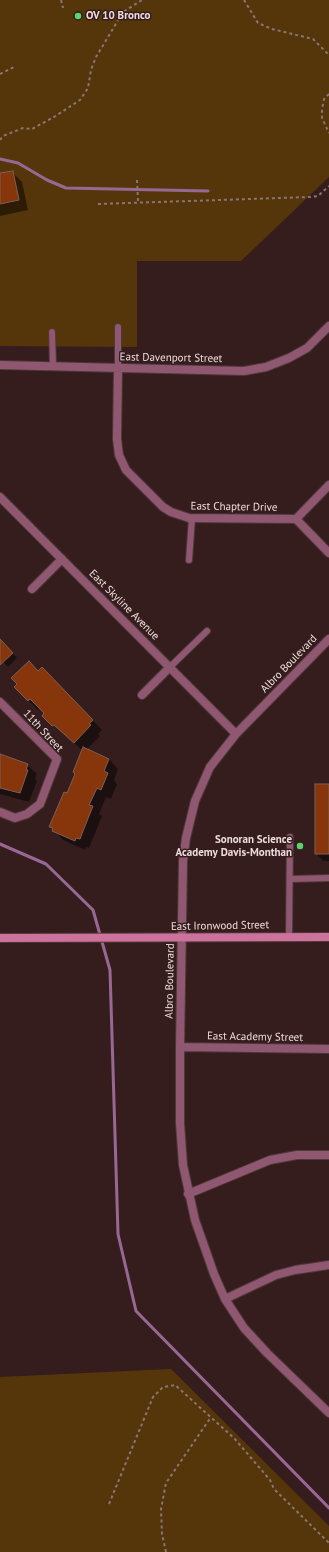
<!DOCTYPE html>
<style>
body{margin:0}
canvas{display:block;background:#351d1e}
</style>
<canvas width="329" height="1552"></canvas>
<script>
const ctx = document.querySelector('canvas').getContext('2d');
ctx.lineJoin = 'round';
function paint(path, color) {
  ctx.fillStyle = color;
  ctx.fill(path, 'evenodd');
}
function toPath(rows) {
  const path = new Path2D();
  for (const r of rows) {
    path.moveTo(r[0], r[1]);
    for (let i = 2; i < r.length; i += 2) path.lineTo(r[i], r[i + 1]);
  }
  return path;
}
function strokePath(path, color, width, dash) {
  ctx.strokeStyle = color;
  ctx.lineWidth = width;
  ctx.lineCap = dash ? 'butt' : 'round';
  ctx.setLineDash(dash || []);
  ctx.stroke(path);
}
function label(font, color, halo, rows, align = 'center') {
  ctx.font = font + ' "PT Sans",sans-serif';
  ctx.lineWidth = 3;
  ctx.setLineDash([]);
  ctx.textBaseline = 'middle';
  ctx.strokeStyle = halo;
  ctx.fillStyle = color;
  for (const [text, x, y, turn = 0] of rows) {
    ctx.save();
    ctx.translate(x, y);
    ctx.rotate((+turn || 0) * Math.PI / 180);
    ctx.textAlign = isNaN(turn) ? turn : align;
    if (halo) ctx.strokeText(text, 0, 0);
    ctx.fillText(text, 0, 0);
    ctx.restore();
  }
}
const green = toPath([
 [0,0,329,0,329,177,241,261,137,261,137,347,0,346],
 [171,1369,329,1526,329,1552,0,1552,0,1377]
]);
const shadow = toPath([
 [12,172,22,182,28,210,0,216,0,174],
 [0,640,17,658,8,667,0,658],
 [42,668,102,730,98,734,100,736,86,750,109,759,118,769,114,780,117,784,111,799,106,797,99,814,102,816,89,848,86,847,85,850,63,840,50,826,68,795,76,774,82,750,44,716,45,713,40,708,38,710,28,700,38,672],
 [0,754,27,765,37,774,35,779,37,781,29,802,0,794],
 [329,785,329,861,323,861,316,853]
]);
const stream = toPath([
 [0,159,18,163,47,180,66,188,208,191],
 [0,844,46,864,93,910,110,970,118,1234,136,1311,329,1508]
]);
const building = toPath([
 [13,171,19,200,0,204,0,173,13,171],
 [0,639,13,653,0,665,0,639],
 [29,661,38,671,42,667,93,720,89,724,91,725,74,743,54,725,52,726,42,716,44,713,30,699,28,701,14,687,17,684,11,678,29,661],
 [83,747,109,759,104,771,108,773,101,790,97,788,89,805,93,806,83,831,80,839,76,838,75,841,52,831,53,828,49,827,64,792,67,793,75,774,73,772,83,747],
 [0,754,28,764,26,770,28,770,20,793,0,788,0,754],
 [315,784,329,784,329,854,315,854,315,784]
]);
const path = toPath([
 [61,0,63,8],
 [244,0,258,23,272,29,313,39,329,55],
 [0,74,14,67],
 [329,94,324,99,322,109,322,118,329,133],
 [0,140,3,136,23,128,32,129,54,117,80,100,88,88,91,70,96,57,123,12,142,0],
 [137,180,138,201],
 [98,204,310,197,318,196,329,186],
 [109,1504,153,1397,163,1387,175,1385,234,1438,270,1480,274,1489,329,1543],
 [166,1552,162,1534,161,1509,166,1483,211,1417]
]);
const lane = toPath([
 [52,332,53,366],
 [118,367,118,327],
 [189,560,192,518],
 [170,667,207,631],
 [291,879,329,878],
 [289,936,290,837]
]);
const street = toPath([
 [0,365,244,371,266,367,289,358,307,348,329,326],
 [118,367,117,439,119,455,126,470,163,507,171,512,189,518,296,519,329,553],
 [0,497,236,734],
 [296,519,329,485],
 [32,589,62,559],
 [329,639,236,734,210,767,195,801,186,838,183,861,180,1047,180,1123,183,1165,195,1220,214,1274,225,1299,244,1328,267,1353,329,1413],
 [142,695,170,667],
 [0,702,57,759,40,804,27,814,15,818,0,812],
 [180,1047,329,1049],
 [188,1194,270,1160,297,1155,329,1155],
 [225,1299,276,1275,295,1270,329,1265]
]);
const secondary = toPath([
 [0,938,329,937]
]);
const markers = [
 [78,16,4,"#57d570"],
 [300,846,4,"#57d570"]
];
const poiNames = [
 ["OV 10 Bronco",86,16],
 ["Sonoran Science",292,840,"right"],
 ["Academy Davis-Monthan",292,853,"right"]
];
const streetNames = [
 ["East Davenport Street",171,358,1],
 ["East Chapter Drive",234,507,1],
 ["East Skyline Avenue",124,605,45],
 ["Albro Boulevard",289,664,-46],
 ["11th Street",43,731,47],
 ["East Ironwood Street",220,926,-1],
 ["Albro Boulevard",170,981,-89],
 ["East Academy Street",255,1037,1]
];
paint(green, '#55360a');
paint(shadow, '#0007');
strokePath(stream, '#986895', 3);
paint(building, '#87350a');
strokePath(building, '#7b6055', 1);
strokePath(lane, '#4f3839', 8);
strokePath(street, '#4f3839', 10);
strokePath(secondary, '#4f3839', 10);
strokePath(path, '#897575', 2, [3, 3]);
strokePath(lane, '#905771', 6);
strokePath(street, '#905771', 8);
strokePath(secondary, '#cc729d', 8);
for (const [x, y, r, color] of markers) {
  const dot = new Path2D();
  dot.arc(x, y, r, 0, 2 * Math.PI);
  ctx.fillStyle = color;
  ctx.fill(dot);
  strokePath(dot, '#351d1e', 1.5);
}
label('bold 11px', '#eddcdc', '#351d1e', poiNames, 'left');
label('11px', '#eddcdc', '#351d1e', streetNames);
</script>
